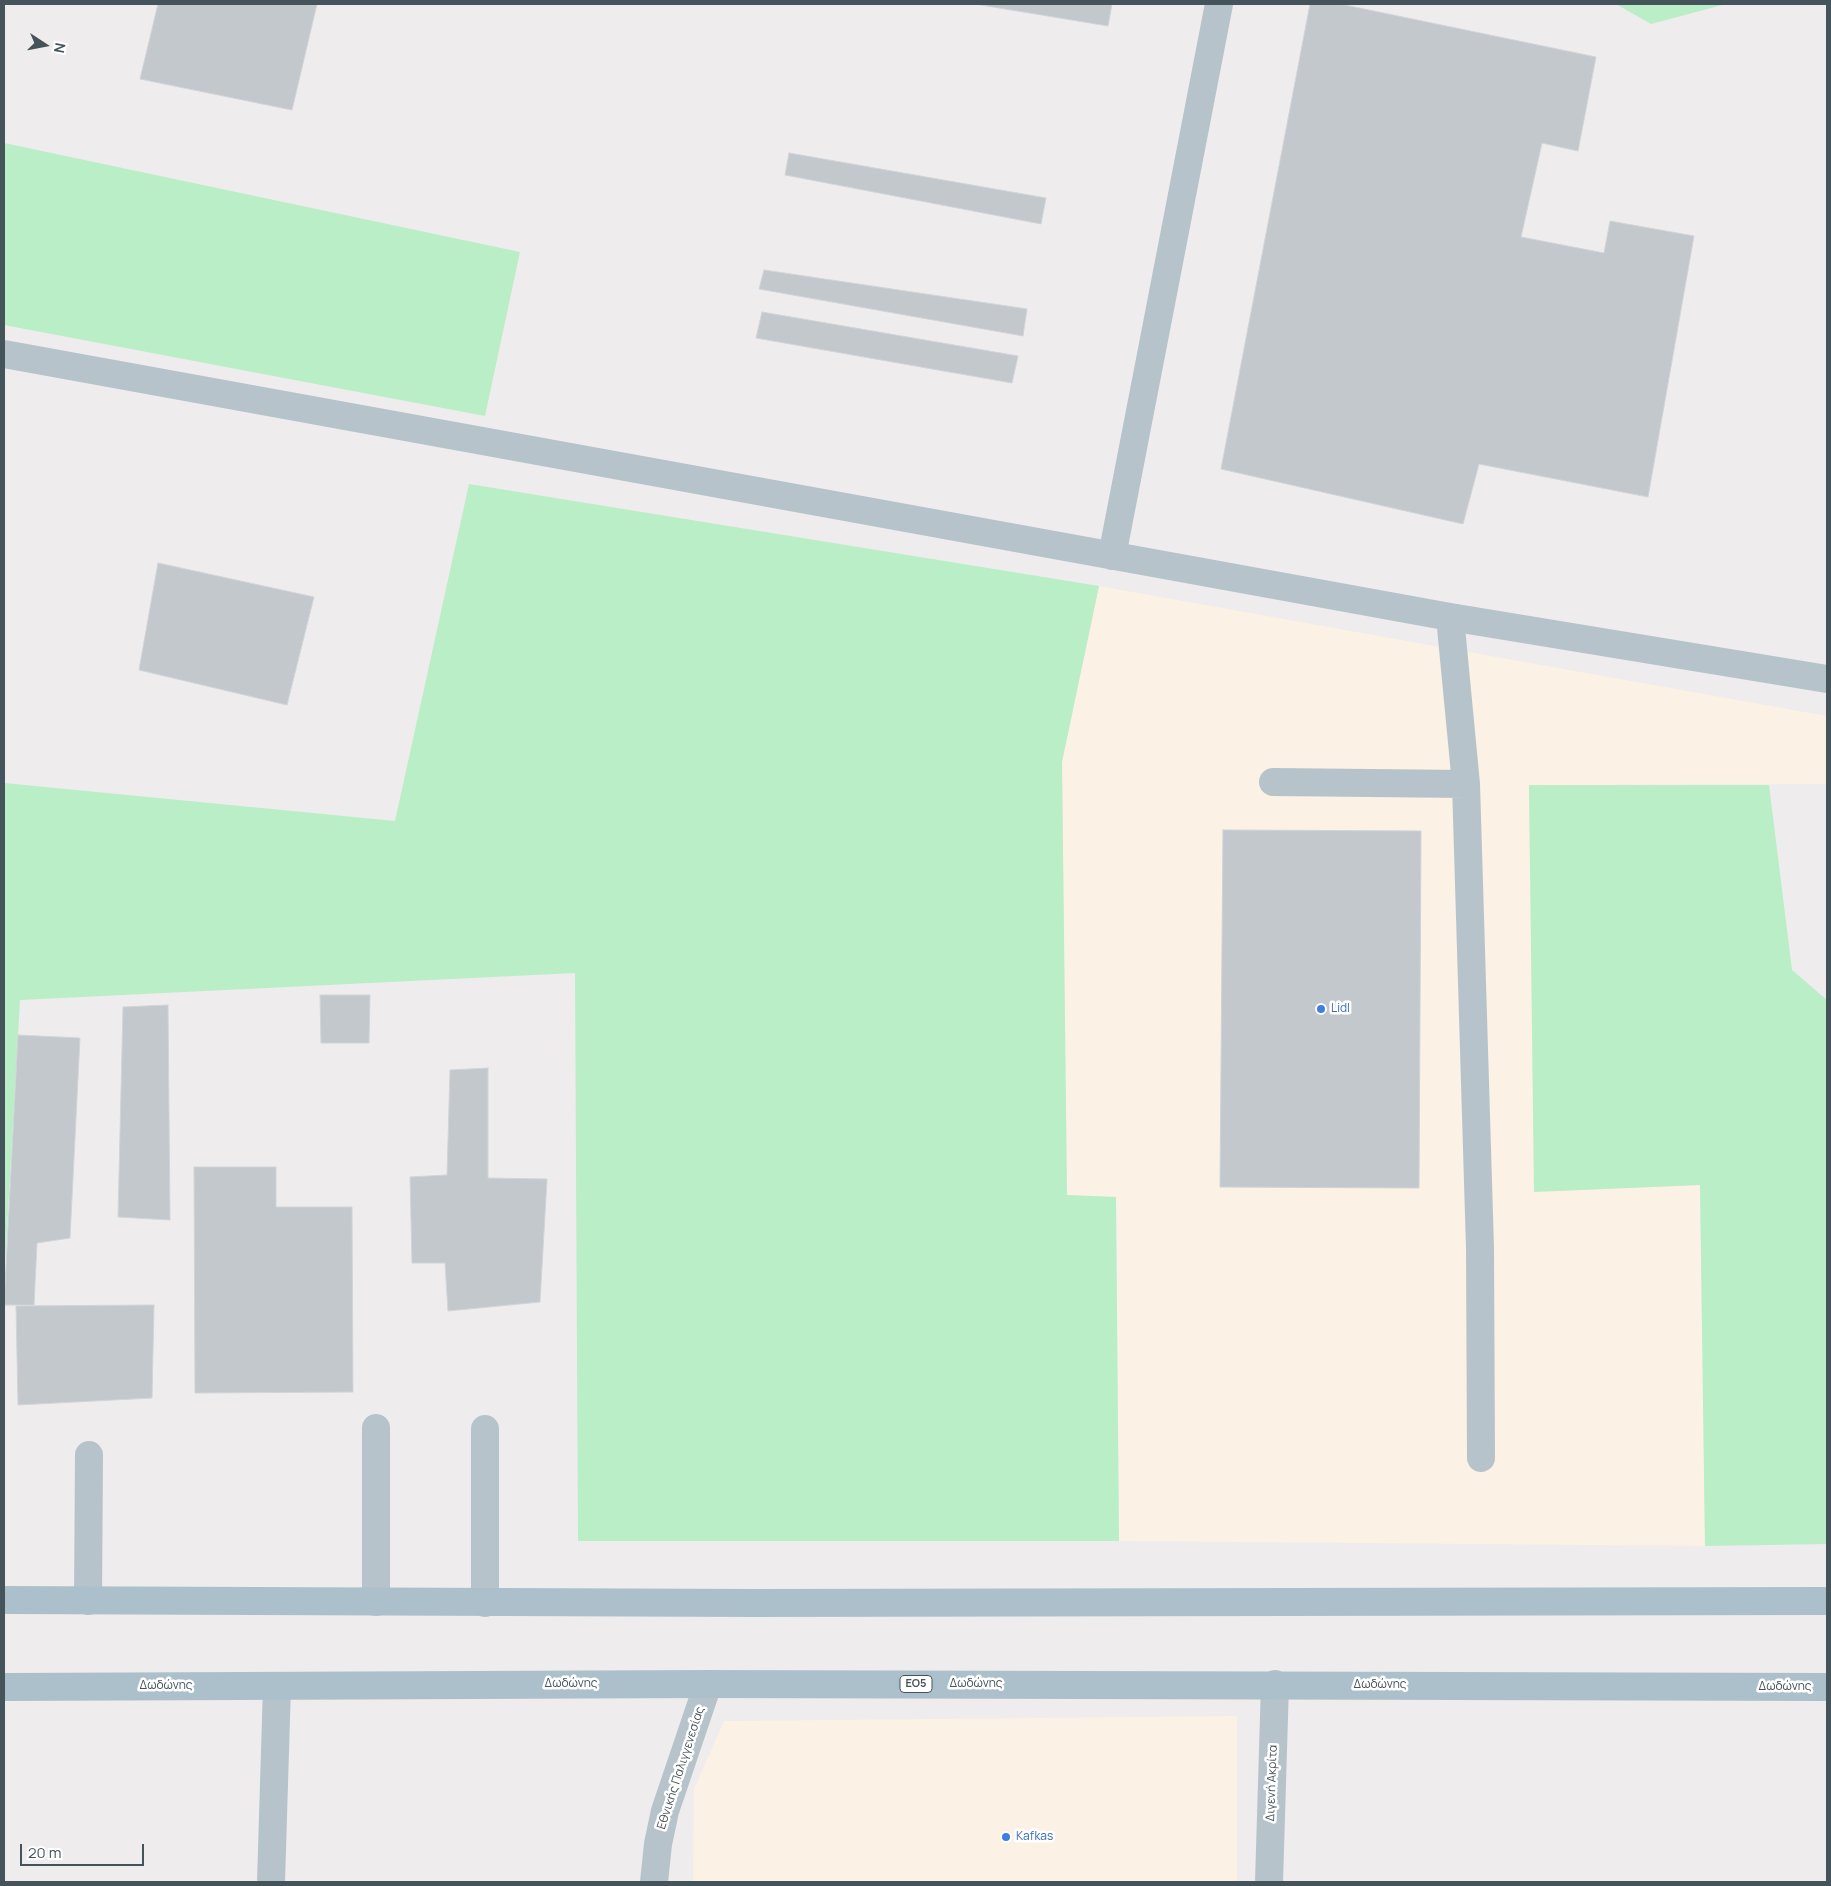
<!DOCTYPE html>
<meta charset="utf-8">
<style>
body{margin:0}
#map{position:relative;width:1831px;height:1886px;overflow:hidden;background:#efeced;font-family:Manrope,sans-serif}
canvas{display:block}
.frame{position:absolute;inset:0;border:5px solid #45535a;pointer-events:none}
.north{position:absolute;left:20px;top:20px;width:50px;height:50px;-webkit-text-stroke:4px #fff;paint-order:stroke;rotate:101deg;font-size:14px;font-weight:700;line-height:20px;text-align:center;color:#45535a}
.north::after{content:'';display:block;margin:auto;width:18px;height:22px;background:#45535a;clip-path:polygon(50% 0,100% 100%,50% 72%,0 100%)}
.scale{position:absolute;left:20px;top:1844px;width:124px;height:22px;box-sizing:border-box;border:2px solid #45535a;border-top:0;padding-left:6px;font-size:15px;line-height:18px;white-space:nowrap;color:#45535a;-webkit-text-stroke:4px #fff;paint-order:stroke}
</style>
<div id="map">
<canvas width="1831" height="1886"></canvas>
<div class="frame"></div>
<div class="north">N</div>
<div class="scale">20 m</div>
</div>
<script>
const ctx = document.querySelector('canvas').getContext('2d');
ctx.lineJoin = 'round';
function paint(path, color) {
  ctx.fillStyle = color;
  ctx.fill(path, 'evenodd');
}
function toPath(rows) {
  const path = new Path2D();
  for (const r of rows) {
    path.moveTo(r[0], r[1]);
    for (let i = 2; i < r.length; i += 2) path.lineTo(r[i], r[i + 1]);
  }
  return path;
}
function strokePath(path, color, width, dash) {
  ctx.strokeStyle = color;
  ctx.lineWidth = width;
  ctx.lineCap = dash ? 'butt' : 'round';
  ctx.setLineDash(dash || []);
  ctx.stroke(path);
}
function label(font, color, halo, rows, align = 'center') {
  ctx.font = font + ' Manrope,sans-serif';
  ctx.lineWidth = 5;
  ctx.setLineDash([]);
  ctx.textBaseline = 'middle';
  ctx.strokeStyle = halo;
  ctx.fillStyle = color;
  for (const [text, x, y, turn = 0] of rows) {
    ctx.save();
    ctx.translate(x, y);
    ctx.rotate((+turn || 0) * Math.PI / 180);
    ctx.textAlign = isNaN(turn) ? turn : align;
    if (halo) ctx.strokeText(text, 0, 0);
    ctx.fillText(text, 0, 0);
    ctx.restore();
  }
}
const commercial = toPath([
 [1099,586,1827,716,1827,784,1529,785,1534,1192,1700,1185,1705,1546,1119,1541,1116,1197,1067,1195,1062,762],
 [1237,1716,1237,1882,693,1882,694,1789,724,1721]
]);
const green = toPath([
 [1616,4,1726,4,1651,24],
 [4,143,520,252,485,416,4,325],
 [469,484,1099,586,1062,762,1067,1195,1116,1197,1119,1541,578,1541,575,973,20,1000,4,1281,4,783,395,821],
 [1529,785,1769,785,1792,970,1827,1000,1827,1544,1705,1546,1700,1185,1534,1192]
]);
const building = toPath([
 [158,4,317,4,292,110,140,79,158,4],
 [975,4,1112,4,1108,26,975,4],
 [1310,4,1340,4,1596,57,1578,151,1542,143,1521,237,1604,253,1610,221,1694,236,1648,497,1479,464,1463,524,1221,469,1310,4],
 [789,153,1046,198,1041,224,785,175,789,153],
 [764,270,1027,309,1023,336,759,289,764,270],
 [762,312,1018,356,1012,383,756,338,762,312],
 [158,563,314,597,287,705,139,670,158,563],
 [1223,830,1421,831,1419,1188,1220,1187,1223,830],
 [320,995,370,995,369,1043,321,1043,320,995],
 [168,1005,170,1220,118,1217,123,1007,168,1005],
 [18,1035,80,1038,70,1238,37,1243,34,1305,4,1305,18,1035],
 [488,1068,488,1178,547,1179,540,1302,448,1311,445,1263,412,1263,410,1177,447,1175,450,1070,488,1068],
 [194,1167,276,1167,276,1207,352,1207,353,1392,195,1393,194,1167],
 [154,1305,152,1398,18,1405,16,1306,154,1305]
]);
const minor = toPath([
 [4,354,1450,617,1827,679],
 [1112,556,1219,4],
 [1450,617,1466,784,1480,1248,1481,1458],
 [1273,782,1466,784],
 [376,1428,376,1602],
 [88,1601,89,1455],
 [485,1603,485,1429],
 [271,1882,277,1686],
 [654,1882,658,1844,665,1811,708,1684],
 [1269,1882,1275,1684]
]);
const major = toPath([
 [4,1600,754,1603,1827,1601],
 [4,1687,708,1684,1827,1687]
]);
const markers = [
 [1321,1009,5,"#3f7fe0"],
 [1006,1837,5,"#3f7fe0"]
];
const shields = [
 [916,1684,32]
];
const shieldNames = [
 ["ΕΟ5",916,1684]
];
const shopNames = [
 ["Lidl",1331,1009],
 ["Kafkas",1016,1837]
];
const streetNames = [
 ["Δωδώνης",571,1684],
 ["Δωδώνης",976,1684],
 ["Δωδώνης",1380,1685],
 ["Δωδώνης",166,1686],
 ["Δωδώνης",1785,1687],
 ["Εθνικής Παλιγγενεσίας",681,1768,-72],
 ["Διγενή Ακρίτα",1272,1783,-88]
];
paint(commercial, '#fbf1e4');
paint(green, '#b9eec7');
paint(building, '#c3c8cc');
strokePath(building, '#d0d4d8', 1);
strokePath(minor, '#b7c3ca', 28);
strokePath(major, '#acc0cc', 28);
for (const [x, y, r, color] of markers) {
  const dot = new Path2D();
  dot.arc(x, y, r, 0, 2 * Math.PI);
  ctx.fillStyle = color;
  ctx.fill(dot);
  strokePath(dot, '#fff', 2);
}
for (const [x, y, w] of shields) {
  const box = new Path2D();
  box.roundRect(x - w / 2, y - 8.5, w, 17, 4);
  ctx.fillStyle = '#fff';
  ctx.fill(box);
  strokePath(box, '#45535a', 1);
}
label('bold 11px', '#45535a', null, shieldNames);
label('12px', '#366cbe', '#fff', shopNames, 'left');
label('12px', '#45535a', '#fff', streetNames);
</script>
